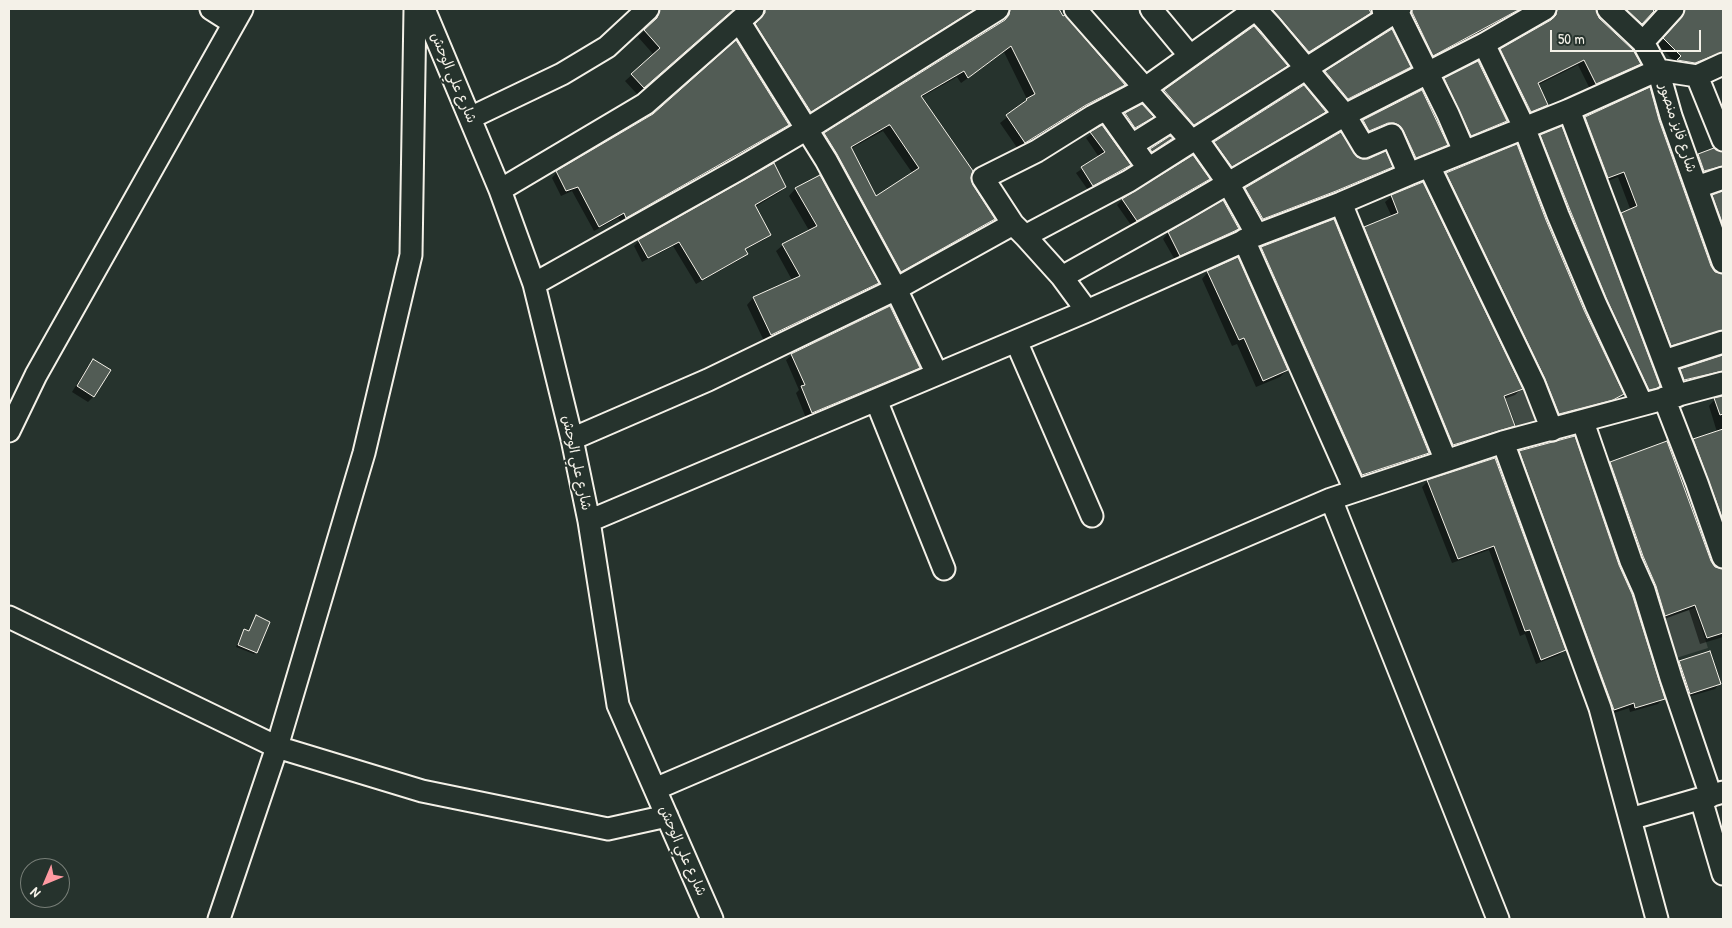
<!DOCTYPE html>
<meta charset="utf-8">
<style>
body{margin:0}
#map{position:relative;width:1732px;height:928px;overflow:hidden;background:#26332d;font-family:"Patrick Hand",sans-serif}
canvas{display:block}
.frame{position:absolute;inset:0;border:10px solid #f4f1e8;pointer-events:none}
.north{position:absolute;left:20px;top:858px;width:50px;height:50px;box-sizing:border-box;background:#26332d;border:1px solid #787f78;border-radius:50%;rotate:225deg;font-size:14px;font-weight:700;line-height:20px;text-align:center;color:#f4f1e8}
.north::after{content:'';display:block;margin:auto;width:18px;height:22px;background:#ff9aa2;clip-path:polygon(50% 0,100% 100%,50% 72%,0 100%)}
.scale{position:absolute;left:1550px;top:30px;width:151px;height:22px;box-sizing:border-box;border:2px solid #f4f1e8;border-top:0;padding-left:6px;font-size:15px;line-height:18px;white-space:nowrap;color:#f4f1e8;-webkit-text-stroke:4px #26332d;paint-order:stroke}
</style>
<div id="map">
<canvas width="1732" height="928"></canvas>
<div class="frame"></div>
<div class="north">N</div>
<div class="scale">50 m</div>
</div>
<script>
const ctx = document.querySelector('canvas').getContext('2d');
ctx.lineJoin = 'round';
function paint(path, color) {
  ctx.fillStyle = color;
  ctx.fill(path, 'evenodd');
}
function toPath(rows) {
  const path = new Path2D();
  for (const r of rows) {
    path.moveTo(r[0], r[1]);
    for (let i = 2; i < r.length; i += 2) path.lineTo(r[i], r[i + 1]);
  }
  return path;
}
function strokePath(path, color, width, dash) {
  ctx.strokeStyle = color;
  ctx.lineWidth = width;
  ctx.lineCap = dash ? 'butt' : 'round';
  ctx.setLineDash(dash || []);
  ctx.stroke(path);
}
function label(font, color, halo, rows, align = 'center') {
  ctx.font = font + ' "Patrick Hand","Playpen Sans Arabic",sans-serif';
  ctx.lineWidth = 4;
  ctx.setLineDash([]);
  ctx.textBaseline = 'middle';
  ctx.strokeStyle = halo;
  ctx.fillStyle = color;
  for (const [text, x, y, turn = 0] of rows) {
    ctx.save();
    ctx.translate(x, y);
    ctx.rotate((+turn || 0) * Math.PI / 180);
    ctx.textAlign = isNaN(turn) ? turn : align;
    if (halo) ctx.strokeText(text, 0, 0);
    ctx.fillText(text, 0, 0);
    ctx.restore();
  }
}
const green = toPath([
 [1530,387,1545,425,1520,435,1505,397],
 [1695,608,1708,648,1673,659,1660,619]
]);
const shadow = toPath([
 [656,9,733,9,637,94,625,81,654,55,638,37,654,21,653,12],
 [757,9,977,9,804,118,750,31,759,20,759,13],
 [1002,9,1057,9,1062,17,1124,85,1117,91,1078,112,1018,149,1000,123,1020,107,1027,99,1004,52,961,83,957,77,920,98,969,178,971,185,993,219,987,225,894,278,818,141,825,134,1003,22,1004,15],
 [883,131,913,174,875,198,850,149],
 [1271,9,1370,9,1370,12,1363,18,1302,57,1265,14],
 [1405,9,1523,9,1471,39,1427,61],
 [1550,9,1595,9,1595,13,1598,19,1639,64,1633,70,1590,89,1578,65,1538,85,1547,105,1541,111,1524,117,1495,56,1501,50,1550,22,1552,15],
 [1613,9,1650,9,1652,11,1635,29],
 [1685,9,1723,9,1723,60,1688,69,1676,63,1658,45,1677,25,1679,19,1679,14],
 [1254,28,1286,66,1279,72,1186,131,1157,98,1164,91],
 [1391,31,1409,67,1404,72,1343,104,1321,77,1326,72],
 [1445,79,1506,121,1501,126,1466,140,1440,84],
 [1421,91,1446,145,1440,151,1409,163,1380,129,1363,137,1357,127,1363,121],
 [1142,106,1152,117,1130,133,1120,120,1125,114],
 [1324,112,1316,119,1223,174,1207,151,1215,143],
 [654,115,788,125,782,130,621,222,618,218,594,231,572,191,561,196,552,178,557,172],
 [1586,118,1658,121,1710,267,1714,272,1723,275,1723,338,1665,351,1616,220,1622,214,1631,211,1618,177,1602,183,1579,124],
 [1102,127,1129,165,1124,170,1088,190,1076,173,1099,157,1086,138],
 [1541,136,1658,386,1653,391,1644,394,1536,141],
 [1170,137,1171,138,1166,143,1146,156,1145,155,1150,150],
 [1723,153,1723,174,1698,177,1692,161,1699,155],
 [1193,157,1208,179,1203,184,1131,225,1117,205,1122,200],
 [1356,158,1391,167,1385,173,1329,197,1256,225,1240,195,1246,189],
 [1447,174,1545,220,1583,310,1622,394,1616,400,1606,405,1553,419,1441,179],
 [819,177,877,283,871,290,764,341,747,305,753,298,792,280,776,251,783,245,810,232,789,196,795,189],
 [1422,184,1521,389,1515,395,1504,399,1514,425,1508,431,1447,451,1359,234,1365,228,1392,217,1385,202,1391,197],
 [785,187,780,192,755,207,769,234,764,240,744,250,746,254,741,259,696,284,673,246,642,262,634,246,639,241],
 [1723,192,1723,248,1707,202,1713,196],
 [1223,202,1238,228,1232,233,1175,260,1163,239,1168,233],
 [1261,248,1428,453,1422,458,1357,480,1256,253],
 [1208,272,1287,370,1280,377,1256,387,1237,344,1232,346,1202,279],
 [792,355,919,368,913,373,806,418,796,393,799,390,786,360],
 [1723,356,1723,379,1678,386,1675,376,1681,370],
 [93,361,109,371,93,397,88,402,72,392,88,366],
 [1723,396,1723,543,1688,447,1694,440,1717,432,1709,406,1715,399],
 [1520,452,1663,698,1658,704,1630,712,1629,708,1608,715,1515,457],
 [1495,459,1564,650,1559,655,1536,664,1525,634,1520,636,1489,550,1452,563,1422,487,1428,481],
 [1611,464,1714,568,1723,570,1723,637,1700,644,1689,610,1659,621,1605,470],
 [256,617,256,652,254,654,236,647,242,633,244,630,248,632],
 [1680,662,1720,683,1715,689,1684,698,1674,667]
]);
const building = toPath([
 [660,9,734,9,644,88,631,74,660,48,644,30,657,18,660,9],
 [765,9,975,9,811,112,755,24,765,13,765,9],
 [1010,9,1059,9,1063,16,1065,15,1125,85,1086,105,1025,143,1006,115,1027,100,1026,99,1035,94,1011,46,968,78,964,71,921,96,973,171,971,178,973,185,995,219,901,272,837,154,824,133,1005,20,1009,15,1010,9],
 [889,125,890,125,919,168,876,196,851,147,889,125],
 [1272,9,1369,9,1371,13,1309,52,1272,9],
 [1412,9,1520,9,1433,56,1412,12,1412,9],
 [1557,9,1596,9,1599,18,1633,50,1641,64,1596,84,1584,60,1538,83,1548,105,1531,112,1500,49,1551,20,1556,15,1557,9],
 [1626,9,1652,9,1654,11,1642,24,1626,9],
 [1685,9,1723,9,1723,52,1695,63,1677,60,1681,56,1663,38,1682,17,1685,9],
 [1254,26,1288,66,1194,125,1164,90,1254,26],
 [1392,29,1411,67,1348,99,1325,71,1392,29],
 [736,40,789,125,626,218,624,213,599,227,578,187,566,191,556,171,653,114,736,40],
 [1478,61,1507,121,1471,136,1444,78,1478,61],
 [1304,85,1326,112,1232,167,1214,142,1304,85],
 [1650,87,1659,120,1711,266,1715,272,1723,274,1723,330,1671,346,1621,213,1637,206,1624,172,1608,178,1585,117,1650,87],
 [1422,90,1448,145,1416,158,1403,130,1399,125,1394,123,1388,123,1369,131,1363,120,1422,90],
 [1142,104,1154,117,1135,128,1125,113,1142,104],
 [1102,125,1131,165,1093,186,1081,167,1105,152,1090,132,1102,125],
 [1562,126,1660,386,1658,388,1649,390,1607,300,1570,210,1540,135,1562,126],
 [1341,132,1357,157,1363,159,1368,159,1386,151,1393,167,1336,191,1263,219,1245,188,1341,132],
 [1170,136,1173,138,1152,152,1150,149,1170,136],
 [1517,144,1546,220,1584,310,1624,394,1613,400,1559,414,1545,379,1446,173,1517,144],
 [1714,148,1723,152,1723,166,1704,171,1698,154,1714,148],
 [1193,155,1210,179,1137,221,1122,199,1193,155],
 [774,163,786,187,755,205,771,235,745,249,748,254,702,280,679,242,648,258,638,240,774,163],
 [820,175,879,283,771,335,753,297,800,276,782,244,817,226,795,188,820,175],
 [1423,182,1523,389,1504,396,1515,426,1453,445,1364,227,1398,213,1391,195,1423,182],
 [1723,191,1723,225,1712,195,1723,191],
 [1223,200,1239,229,1180,256,1168,232,1223,200],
 [1334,219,1429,453,1362,475,1261,247,1334,219],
 [1238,257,1288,370,1263,381,1244,338,1239,340,1207,271,1238,257],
 [890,306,920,368,812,413,801,386,805,385,791,354,890,306],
 [1723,355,1723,371,1684,380,1680,369,1723,355],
 [93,359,111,370,94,397,77,386,93,359],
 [1723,396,1723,414,1720,415,1714,398,1723,396],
 [1723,429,1723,520,1693,439,1723,429],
 [1575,436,1619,565,1632,594,1665,699,1635,708,1634,703,1614,710,1519,451,1575,436],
 [1667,441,1711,561,1715,567,1723,569,1723,633,1707,638,1695,605,1665,616,1656,586,1643,556,1610,462,1667,441],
 [1495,458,1566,650,1541,660,1530,630,1525,631,1494,546,1458,559,1427,480,1495,458],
 [256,615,270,622,257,653,238,645,244,629,249,631,256,615],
 [1710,651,1721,684,1690,694,1679,661,1710,651]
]);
const minor = toPath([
 [211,9,233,23],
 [424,9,500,190,534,284,572,439,589,521,618,705,712,919],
 [1075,9,1188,137,1197,139,1228,183,1257,235],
 [1151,9,1190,56],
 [1250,9,1252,12,1259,13,1270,25,1345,115,1364,147,1392,135,1409,174],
 [1256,9,1144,89,1093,116,1037,151,983,178,1013,224,1025,236,1129,181,1400,9],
 [1608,9,1643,42,1658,70,1671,116,1723,262],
 [1383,10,1397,11,1448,114,1464,151],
 [739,21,826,160,896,289,937,374],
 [1643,42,1673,9],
 [1484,44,1524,127,1558,215,1596,305,1642,404],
 [1697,76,1723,140],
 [1106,109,1148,168],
 [1569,110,1677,396],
 [470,118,562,74,607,47,648,9],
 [1132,145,1172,120],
 [1429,166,1534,384,1552,430],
 [1697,187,1723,178],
 [500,190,645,104,753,9],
 [1341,203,1446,461],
 [1025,236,1062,277,1087,311],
 [1244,240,1355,490],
 [1062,277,1184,209,1345,115,1484,44,1545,9],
 [534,284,739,169,807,129,998,9],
 [1016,341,1092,516],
 [1664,361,1723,342],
 [1664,398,1697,483,1723,557],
 [876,400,944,569],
 [1583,422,1631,561,1644,590,1671,678,1711,796],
 [9,431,36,375,242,9],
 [572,439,708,380,896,289,1013,224],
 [1503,442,1600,708,1657,919],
 [1331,499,1498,919],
 [589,521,1087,311,1257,235,1341,203,1409,174,1569,110,1658,70,1697,76,1723,64],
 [9,617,277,747,422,791,608,829,667,816],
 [655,789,1331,499,1503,442,1723,383],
 [1701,799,1723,874],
 [1630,819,1723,792],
 [219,919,277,747,364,453,411,255,415,9]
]);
const streetNames = [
 ["شارع علي الوحش",453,78,67],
 ["شارع فايز منصور",1677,128,72],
 ["شارع علي الوحش",576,463,78],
 ["شارع علي الوحش",682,851,66]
];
paint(green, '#414b45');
paint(shadow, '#0007');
paint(building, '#525c55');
strokePath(building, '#f4f1e8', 1);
strokePath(minor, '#f4f1e8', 25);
strokePath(minor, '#26332d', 21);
label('14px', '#f4f1e8', '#26332d', streetNames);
</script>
